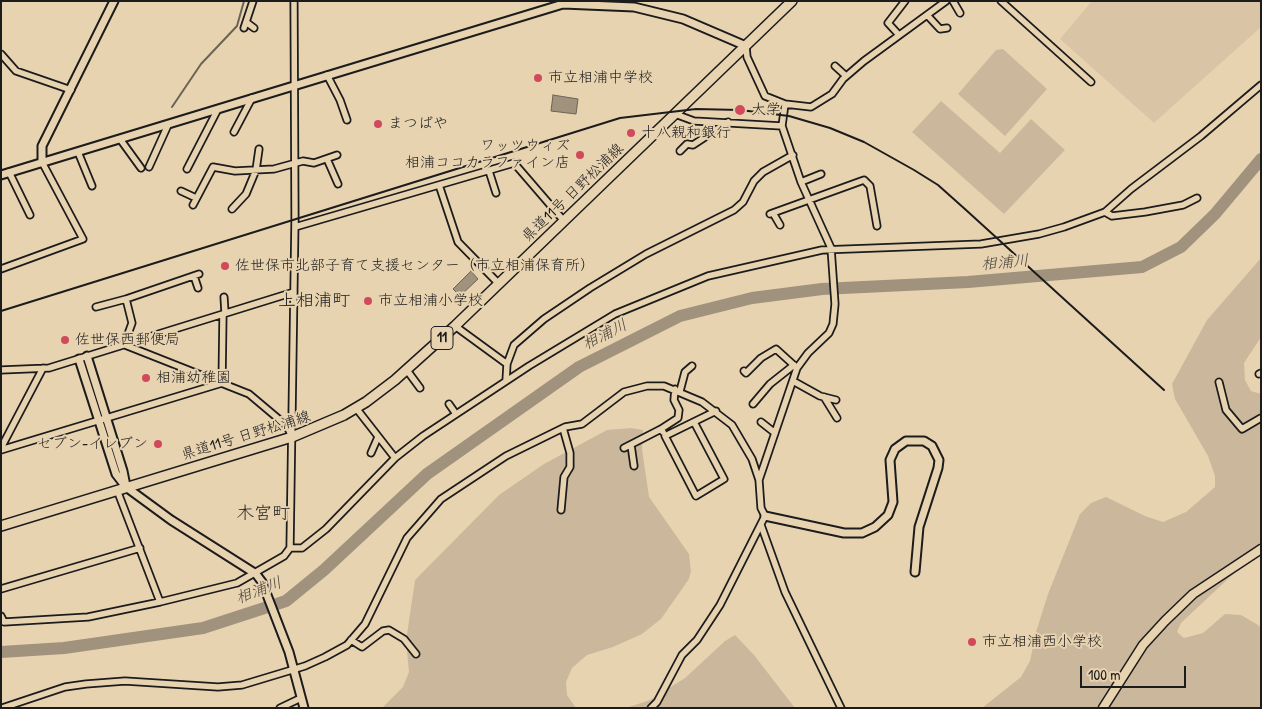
<!DOCTYPE html>
<meta charset="utf-8">
<style>
body{margin:0}
#map{position:relative;width:1262px;height:709px;overflow:hidden;background:#e8d3b1;font-family:"Patrick Hand",sans-serif}
canvas{display:block}
.frame{position:absolute;inset:0;border:2px solid #1c1c1c;pointer-events:none}
.scale{position:absolute;left:1080px;top:666px;width:106px;height:22px;box-sizing:border-box;border:2px solid #1c1c1c;border-top:0;padding-left:6px;font-size:15px;line-height:18px;white-space:nowrap;color:#1c1c1c;-webkit-text-stroke:4px #e8d3b1;paint-order:stroke}
</style>
<div id="map">
<canvas width="1262" height="709"></canvas>
<div class="frame"></div>
<div class="scale">100 m</div>
</div>
<script>
const ctx = document.querySelector('canvas').getContext('2d');
ctx.lineJoin = 'round';
function paint(path, color) {
  ctx.fillStyle = color;
  ctx.fill(path, 'evenodd');
}
function toPath(rows) {
  const path = new Path2D();
  for (const r of rows) {
    path.moveTo(r[0], r[1]);
    for (let i = 2; i < r.length; i += 2) path.lineTo(r[i], r[i + 1]);
  }
  return path;
}
function strokePath(path, color, width, dash) {
  ctx.strokeStyle = color;
  ctx.lineWidth = width;
  ctx.lineCap = dash ? 'butt' : 'round';
  ctx.setLineDash(dash || []);
  ctx.stroke(path);
}
function label(font, color, halo, rows, align = 'center') {
  ctx.font = font + ' "Patrick Hand","Klee One",sans-serif';
  ctx.lineWidth = 4;
  ctx.setLineDash([]);
  ctx.textBaseline = 'middle';
  ctx.strokeStyle = halo;
  ctx.fillStyle = color;
  for (const [text, x, y, turn = 0] of rows) {
    ctx.save();
    ctx.translate(x, y);
    ctx.rotate((+turn || 0) * Math.PI / 180);
    ctx.textAlign = isNaN(turn) ? turn : align;
    if (halo) ctx.strokeText(text, 0, 0);
    ctx.fillText(text, 0, 0);
    ctx.restore();
  }
}
const built = toPath([
 [1092,1,1261,1,1261,27,1154,123,1060,39]
]);
const green = toPath([
 [1003,49,1047,89,1005,136,958,94,996,50],
 [941,101,1000,153,1031,119,1065,150,1004,214,912,132],
 [1261,258,1261,337,1244,363,1245,380,1251,391,1261,394,1261,548,1181,623,1177,632,1184,638,1203,633,1225,614,1241,615,1258,625,1261,628,1261,708,982,708,1021,677,1030,661,1036,632,1048,594,1080,514,1091,503,1106,497,1145,516,1163,522,1186,512,1215,487,1215,476,1208,456,1175,399,1172,384,1207,320],
 [631,428,643,430,642,449,649,497,689,554,691,571,689,579,661,619,642,634,613,647,587,655,572,668,566,682,567,695,576,708,382,708,403,687,409,672,406,641,415,580,499,495,544,464,607,430],
 [735,635,754,655,795,708,626,708,650,700,685,678,725,641]
]);
const water = toPath([
 [553,95,578,99,576,114,551,111,553,95],
 [471,271,478,279,460,296,453,289,471,271]
]);
const stream = toPath([
 [172,107,201,64,237,26,244,1]
]);
const river = toPath([
 [1,652,64,648,203,628,286,601,324,570,427,474,579,367,680,316,752,298,822,289,968,282,1142,267,1181,247,1215,214,1261,159]
]);
const minor = toPath([
 [953,1,960,13],
 [1001,1,1091,82],
 [927,15,940,29,947,28],
 [246,22,254,28],
 [244,28,253,1],
 [899,35,888,23,905,1],
 [746,46,747,57,765,96,785,104,782,126,801,182,831,248,835,304,833,324,829,333,808,353,797,368,759,480],
 [1,54,16,71,71,90],
 [835,66,846,76],
 [327,75,340,100,347,120],
 [785,104,811,107,832,94,843,79,864,61,946,1],
 [675,114,694,121,782,126],
 [234,132,252,98],
 [120,139,141,168],
 [680,151,687,144,693,145,728,122],
 [78,152,92,186],
 [327,159,338,184],
 [149,167,168,125],
 [187,169,218,109],
 [489,171,496,193],
 [9,172,30,215],
 [801,182,821,174],
 [439,185,458,242,499,284],
 [181,191,196,198],
 [193,205,213,167,235,171,274,169,303,161,314,163,337,155],
 [232,209,246,194,256,170,259,149],
 [1105,212,1112,216,1145,212,1183,205,1197,198],
 [773,213,780,225],
 [770,214,864,180,870,186,877,226],
 [295,227,514,163,564,221],
 [1,269,83,239,42,162],
 [194,276,198,288],
 [224,297,225,313],
 [126,299,199,274],
 [96,307,126,299,132,323,124,345],
 [455,326,507,364,514,345,544,319,590,288,646,254,734,210,743,202,754,181,763,172,793,155],
 [125,345,249,394,287,426,291,435],
 [406,369,420,388],
 [1,370,49,368,294,292],
 [744,371,746,373,761,358,776,349,797,368],
 [1259,374,1261,373],
 [506,381,507,364],
 [793,381,820,396,836,400],
 [1219,382,1226,410,1242,429,1261,418],
 [222,383,223,314],
 [680,391,685,372,692,366],
 [824,397,837,418],
 [449,404,456,414],
 [753,404,770,384,794,365],
 [356,408,395,458],
 [694,422,724,479,696,496,665,436,716,411],
 [761,422,775,433],
 [661,429,678,418,679,410,674,400,675,389],
 [631,445,634,466],
 [1,448,43,368],
 [624,448,661,429,663,432],
 [1,450,222,383],
 [371,453,378,437],
 [117,490,160,602],
 [561,510,564,477,570,467,570,453,563,428],
 [761,525,785,592,841,708],
 [290,548,302,548,326,529,395,458,423,436,529,366,615,314,708,276,822,250,981,244,1039,234,1064,227,1105,212,1131,189,1201,136,1261,85],
 [1,589,140,548],
 [1,616,4,622,88,617,160,602,237,583,284,556,290,548,295,219,294,1],
 [351,640,362,647,383,631,389,630,404,639,416,654],
 [2,708,65,687,86,684,125,681,218,687,242,685,305,666,325,657,347,645,365,624,407,538,441,499,506,456,565,427,582,424,624,392,647,386,664,386,702,402,732,425,752,459,759,480,761,508,765,516,720,605,697,640,682,655,657,702,651,708],
 [280,708,301,698]
]);
const tertiary = toPath([
 [42,162,42,146,47,136,114,1],
 [1,175,563,4,634,7,683,19,746,46],
 [87,356,123,471,126,486],
 [79,359,116,474,126,487,171,520,256,574,262,582,289,652,304,708],
 [765,516,844,533,862,533,875,527,888,515,893,502,890,460,895,449,906,441,924,441,932,446,939,460,938,468,919,527,915,572]
]);
const secondary = toPath([
 [1103,708,1143,645,1165,621,1193,594,1261,549]
]);
const primary = toPath([
 [1,526,292,437,344,415,366,402,395,380,455,326,792,1]
]);
const rail = toPath([
 [1,311,620,118,696,109,740,110,789,116,830,128,864,142,914,170,938,185,966,210,1164,390]
]);
const markers = [
 [538,78,5,"#d1495b"],
 [740,110,6,"#d1495b"],
 [378,124,5,"#d1495b"],
 [631,133,5,"#d1495b"],
 [580,155,5,"#d1495b"],
 [225,266,5,"#d1495b"],
 [368,301,5,"#d1495b"],
 [65,340,5,"#d1495b"],
 [146,378,5,"#d1495b"],
 [158,444,5,"#d1495b"],
 [972,642,5,"#d1495b"]
];
const shields = [
 [442,338,22]
];
const shieldNames = [
 ["11",442,338]
];
const poiNames = [
 ["市立相浦中学校",548,78],
 ["大学",751,110],
 ["まつばや",388,124],
 ["十八親和銀行",641,133],
 ["ワッツウィズ",570,146,"right"],
 ["相浦ココカラファイン店",570,163,"right"],
 ["佐世保市北部子育て支援センター（市立相浦保育所）",235,266],
 ["市立相浦小学校",378,301],
 ["佐世保西郵便局",75,340],
 ["相浦幼稚園",156,378],
 ["セブン-イレブン",148,444,"right"],
 ["市立相浦西小学校",982,642]
];
const streetNames = [
 ["県道11号 日野松浦線",573,193,-44],
 ["県道11号 日野松浦線",246,436,-17]
];
const waterNames = [
 ["相浦川",1005,263,-5],
 ["相浦川",605,335,-27],
 ["相浦川",259,591,-21]
];
const quarterNames = [
 ["上相浦町",314,301],
 ["木宮町",263,514]
];
paint(built, '#d9c5a6');
paint(green, '#cbb89c');
paint(water, '#a0927c');
strokePath(water, '#6b6356', 1);
strokePath(stream, '#6b6356', 2);
strokePath(river, '#a0927c', 12);
strokePath(minor, '#1c1c1c', 9);
strokePath(tertiary, '#1c1c1c', 11);
strokePath(secondary, '#1c1c1c', 11);
strokePath(primary, '#1c1c1c', 12);
strokePath(minor, '#e8d3b1', 5.5);
strokePath(tertiary, '#e8d3b1', 7);
strokePath(secondary, '#e8d3b1', 8);
strokePath(primary, '#e8d3b1', 9);
strokePath(rail, '#1c1c1c', 2);
for (const [x, y, r, color] of markers) {
  const dot = new Path2D();
  dot.arc(x, y, r, 0, 2 * Math.PI);
  ctx.fillStyle = color;
  ctx.fill(dot);
  strokePath(dot, '#e8d3b1', 2);
}
for (const [x, y, w] of shields) {
  const box = new Path2D();
  box.roundRect(x - w / 2, y - 11.5, w, 23, 4);
  ctx.fillStyle = '#e8d3b1';
  ctx.fill(box);
  strokePath(box, '#1c1c1c', 1);
}
label('bold 14px', '#1c1c1c', null, shieldNames);
label('15px', '#1c1c1c', '#e8d3b1', poiNames, 'left');
label('15px', '#1c1c1c', '#e8d3b1', streetNames);
label('italic 16px', '#4a453e', '#e8d3b1', waterNames);
label('18px', '#1c1c1c', '#e8d3b1', quarterNames);
</script>
